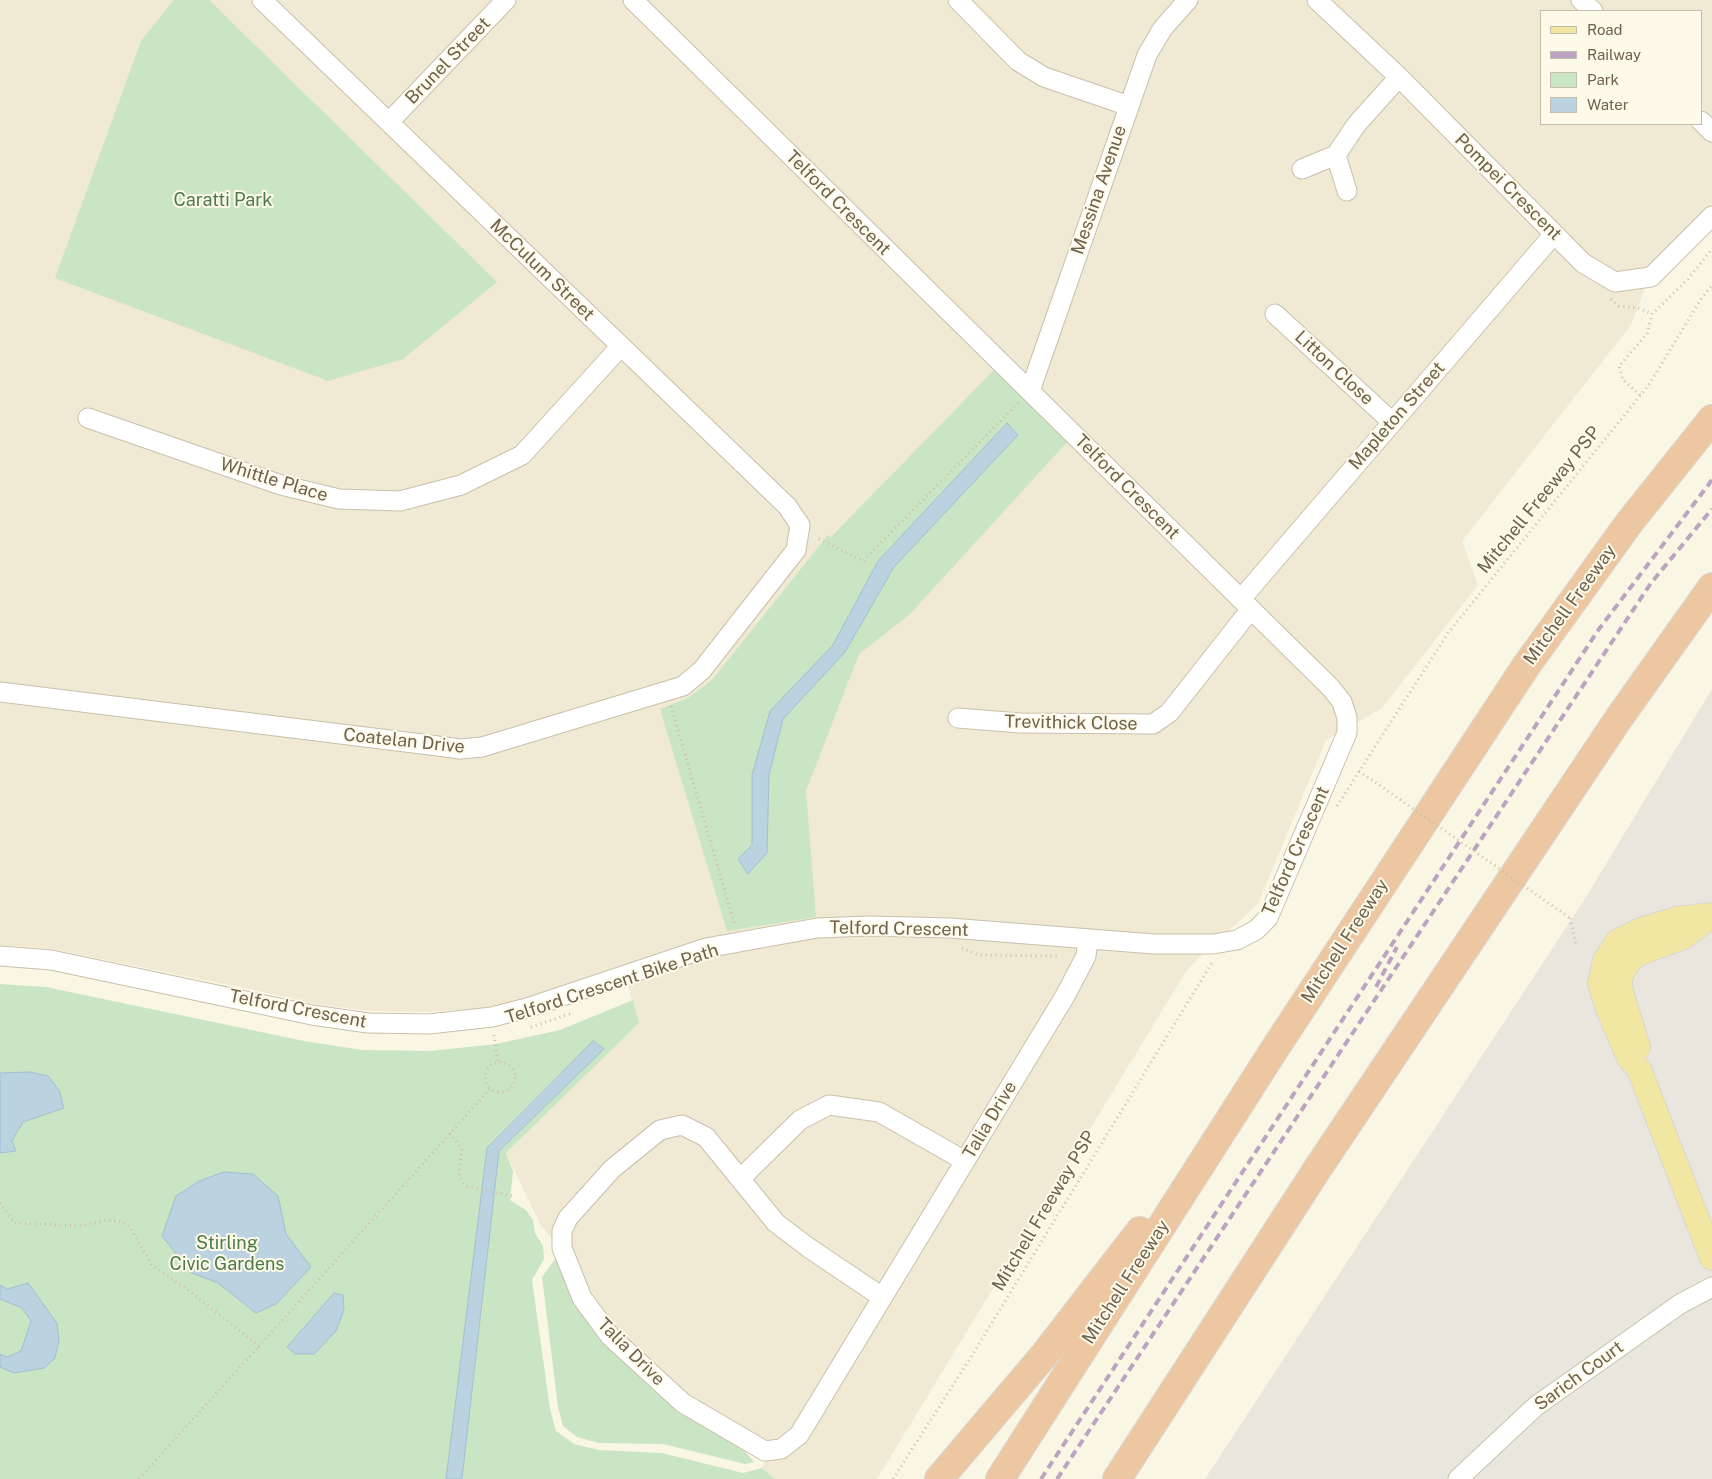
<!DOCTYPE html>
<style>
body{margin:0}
#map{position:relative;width:1712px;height:1479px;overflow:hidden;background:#f9f6e4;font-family:"Public Sans",sans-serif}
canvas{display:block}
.legend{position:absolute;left:1540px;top:10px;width:162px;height:115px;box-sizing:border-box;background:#fdfaea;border:1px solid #c4bdab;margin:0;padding:6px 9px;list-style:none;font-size:15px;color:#6f614d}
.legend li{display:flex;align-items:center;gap:10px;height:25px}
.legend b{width:25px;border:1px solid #c4bdab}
</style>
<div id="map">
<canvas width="1712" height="1479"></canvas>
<ul class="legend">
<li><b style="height:6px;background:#f2e6a3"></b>Road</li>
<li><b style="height:6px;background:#bba4c1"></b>Railway</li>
<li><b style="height:14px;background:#cae5c4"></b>Park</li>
<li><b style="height:14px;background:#bbd2e1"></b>Water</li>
</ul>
</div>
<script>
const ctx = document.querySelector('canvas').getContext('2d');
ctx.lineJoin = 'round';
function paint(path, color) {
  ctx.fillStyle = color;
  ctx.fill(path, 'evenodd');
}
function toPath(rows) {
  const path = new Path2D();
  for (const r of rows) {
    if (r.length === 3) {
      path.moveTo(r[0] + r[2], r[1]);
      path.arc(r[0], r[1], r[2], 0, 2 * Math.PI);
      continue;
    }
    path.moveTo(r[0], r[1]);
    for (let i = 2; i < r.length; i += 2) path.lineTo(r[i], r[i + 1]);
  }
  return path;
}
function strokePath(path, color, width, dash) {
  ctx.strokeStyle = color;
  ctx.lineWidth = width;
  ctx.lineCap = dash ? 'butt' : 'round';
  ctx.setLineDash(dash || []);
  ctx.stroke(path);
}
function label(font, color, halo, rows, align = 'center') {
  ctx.font = font + ' "Public Sans",sans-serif';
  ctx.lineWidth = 4;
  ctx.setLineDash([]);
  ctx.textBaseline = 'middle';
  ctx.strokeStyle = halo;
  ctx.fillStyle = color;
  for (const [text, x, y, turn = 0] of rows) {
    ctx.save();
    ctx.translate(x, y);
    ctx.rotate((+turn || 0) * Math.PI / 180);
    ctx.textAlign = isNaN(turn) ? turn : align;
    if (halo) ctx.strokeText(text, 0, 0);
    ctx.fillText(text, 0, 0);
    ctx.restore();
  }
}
const residential = toPath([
 [0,0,1712,0,1712,207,1653,267,1631,325,1462,541,1478,585,1382,708,1326,740,1258,904,1188,968,877,1479,775,1479,762,1468,767,1455,687,1395,615,1330,588,1294,566,1239,552,1239,540,1224,506,1153,639,1023,622,965,525,999,490,1007,428,1012,371,1011,314,1004,259,991,53,949,0,945],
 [1541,11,1701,11,1701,124,1541,124]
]);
const industrial = toPath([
 [1712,689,1712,1479,1205,1479,1586,897]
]);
const green = toPath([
 [174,0,209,0,497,282,403,359,328,381,55,278,141,41],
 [994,370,1068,441,909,615,859,654,806,791,816,917,727,931,660,709,688,698,712,680,828,535,831,537],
 [0,984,46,987,304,1041,362,1050,430,1051,496,1044,560,1030,633,1000,639,1023,506,1153,513,1171,510,1200,526,1210,533,1220,535,1233,543,1246,544,1259,532,1280,550,1409,556,1431,574,1444,599,1450,662,1453,743,1473,762,1468,775,1479,462,1479,499,1151,603,1049,593,1041,487,1148,446,1479,0,1479],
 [556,1258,575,1302,742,1448,754,1462,745,1464,663,1444,599,1443,577,1437,563,1426,558,1407,542,1277]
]);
const water = toPath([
 [1007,423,1018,435,894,567,845,652,783,719,769,775,767,853,748,874,738,859,752,845,752,775,770,711,833,645,878,561,1007,423],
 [593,1041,604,1049,499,1151,462,1479,446,1479,487,1148,593,1041],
 [30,1072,48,1076,59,1090,64,1108,23,1122,12,1141,16,1151,0,1153,0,1073,30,1072],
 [224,1172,253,1174,278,1196,286,1234,311,1267,276,1304,256,1313,218,1283,192,1273,162,1236,176,1196,199,1181,224,1172],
 [28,1283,57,1323,59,1340,55,1358,44,1368,14,1373,0,1367,0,1354,7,1357,21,1351,31,1321,22,1308,0,1299,0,1285,7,1289,28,1283],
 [334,1293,343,1295,344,1310,336,1331,314,1354,295,1354,287,1347,334,1293]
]);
const path = toPath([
 [1611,299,1619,306,1638,308,1652,314],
 [1640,395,1623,380,1619,366,1647,334,1652,314,1688,279,1712,249],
 [819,539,863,561,1019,402],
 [671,706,735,926],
 [1337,806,1448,633,1648,386,1701,299,1712,285],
 [1570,918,1576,945],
 [962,948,979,955,1060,956],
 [531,1027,570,1014],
 [494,1035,498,1062],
 [500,1077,15],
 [450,1133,462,1149,459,1175,462,1182,467,1186,512,1196],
 [0,1203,15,1223,79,1226,108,1220,123,1222,130,1227,152,1265,192,1293,259,1346,490,1089],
 [139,1479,259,1346],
 [893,1479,971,1357,1213,961]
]);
const minor = toPath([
 [958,0,1018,61,1044,77,1129,106],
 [1317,0,1399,77,1583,263,1615,282,1651,277,1712,216],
 [1581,0,1593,11],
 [1701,121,1712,132],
 [389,122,506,0],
 [1336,155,1347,191],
 [1302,169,1336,155,1356,125,1399,77],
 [1275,314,1392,422],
 [1030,391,1147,55,1163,28,1188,0],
 [88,418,281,485,339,499,400,501,461,485,522,455,621,346],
 [1241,599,1554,234],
 [0,692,438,746,460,749,482,747,683,686,702,670,796,550,800,525,787,506,262,0],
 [958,718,1020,723,1153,724,1169,713,1251,609],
 [0,956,51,960,312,1015,368,1023,429,1024,492,1017,527,1008,706,948,817,928,869,926,950,928,1154,944,1213,944,1237,940,1256,930,1268,918,1347,733,1347,718,1342,702,1331,688,633,0],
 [740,1179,800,1120,829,1105,879,1112,965,1161],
 [882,1297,809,1248,776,1223,706,1137,682,1125,660,1130,612,1169,568,1218,562,1231,562,1248,582,1298,610,1336,683,1403,765,1451,781,1449,799,1435,1065,996,1086,956,1088,939],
 [1458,1479,1536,1406,1680,1304,1712,1287]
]);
const major = toPath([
 [1712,915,1677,919,1641,930,1617,942,1605,961,1600,983,1608,1009,1629,1058,1639,1069,1712,1258],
 [1638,1047,1619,985,1622,972,1630,960,1640,953,1683,937,1710,917]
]);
const highway = toPath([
 [939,1479,1045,1354,1140,1231],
 [1000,1479,1274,1050,1526,666,1629,523,1712,419],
 [1117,1479,1318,1168,1619,718,1712,587]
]);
const rail = toPath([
 [1376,987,1397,947],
 [1041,1479,1599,629,1712,480],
 [1057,1479,1651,583,1712,509]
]);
const pathBridge = toPath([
 [1359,771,1570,918]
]);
const streetNames = [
 ["Brunel Street",448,61,-46],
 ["Pompei Crescent",1508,187,45],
 ["Messina Avenue",1099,190,-71],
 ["Telford Crescent",838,203,45],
 ["McCulum Street",542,270,44],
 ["Litton Close",1334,368,43],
 ["Mapleton Street",1397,416,-49],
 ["Whittle Place",274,480,17],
 ["Telford Crescent",1127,487,45],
 ["Mitchell Freeway PSP",1539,500,-51],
 ["Mitchell Freeway",1570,605,-54],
 ["Trevithick Close",1071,723,1],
 ["Coatelan Drive",404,741,6],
 ["Telford Crescent",1296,851,-66],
 ["Telford Crescent",899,929,1],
 ["Mitchell Freeway",1345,941,-57],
 ["Telford Crescent Bike Path",612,984,-18],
 ["Telford Crescent",298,1009,11],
 ["Talia Drive",990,1120,-59],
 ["Mitchell Freeway PSP",1044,1211,-59],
 ["Mitchell Freeway",1126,1282,-57],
 ["Talia Drive",631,1352,45],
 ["Sarich Court",1579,1376,-36]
];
const parkNames = [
 ["Caratti Park",223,200],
 ["Stirling",227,1243],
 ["Civic Gardens",227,1264]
];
paint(residential, '#f0e9d3');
paint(industrial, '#e9e6de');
paint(green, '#cae5c4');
paint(water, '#bbd2e1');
strokePath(water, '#a2bfd1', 1);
strokePath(minor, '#c9c0ac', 21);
strokePath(major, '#dad6d1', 26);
strokePath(highway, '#dad6d1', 30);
strokePath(path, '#d0bfa2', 3, [1, 4]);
strokePath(minor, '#fff', 19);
strokePath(major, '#f2e6a3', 24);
strokePath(highway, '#edc7a1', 28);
strokePath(rail, '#bba4c1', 4, [8, 5]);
strokePath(pathBridge, '#d0bfa2', 3, [1, 4]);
label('18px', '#6f614d', '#fdfaea', streetNames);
label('18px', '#4c7a49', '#fdfaea', parkNames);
</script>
